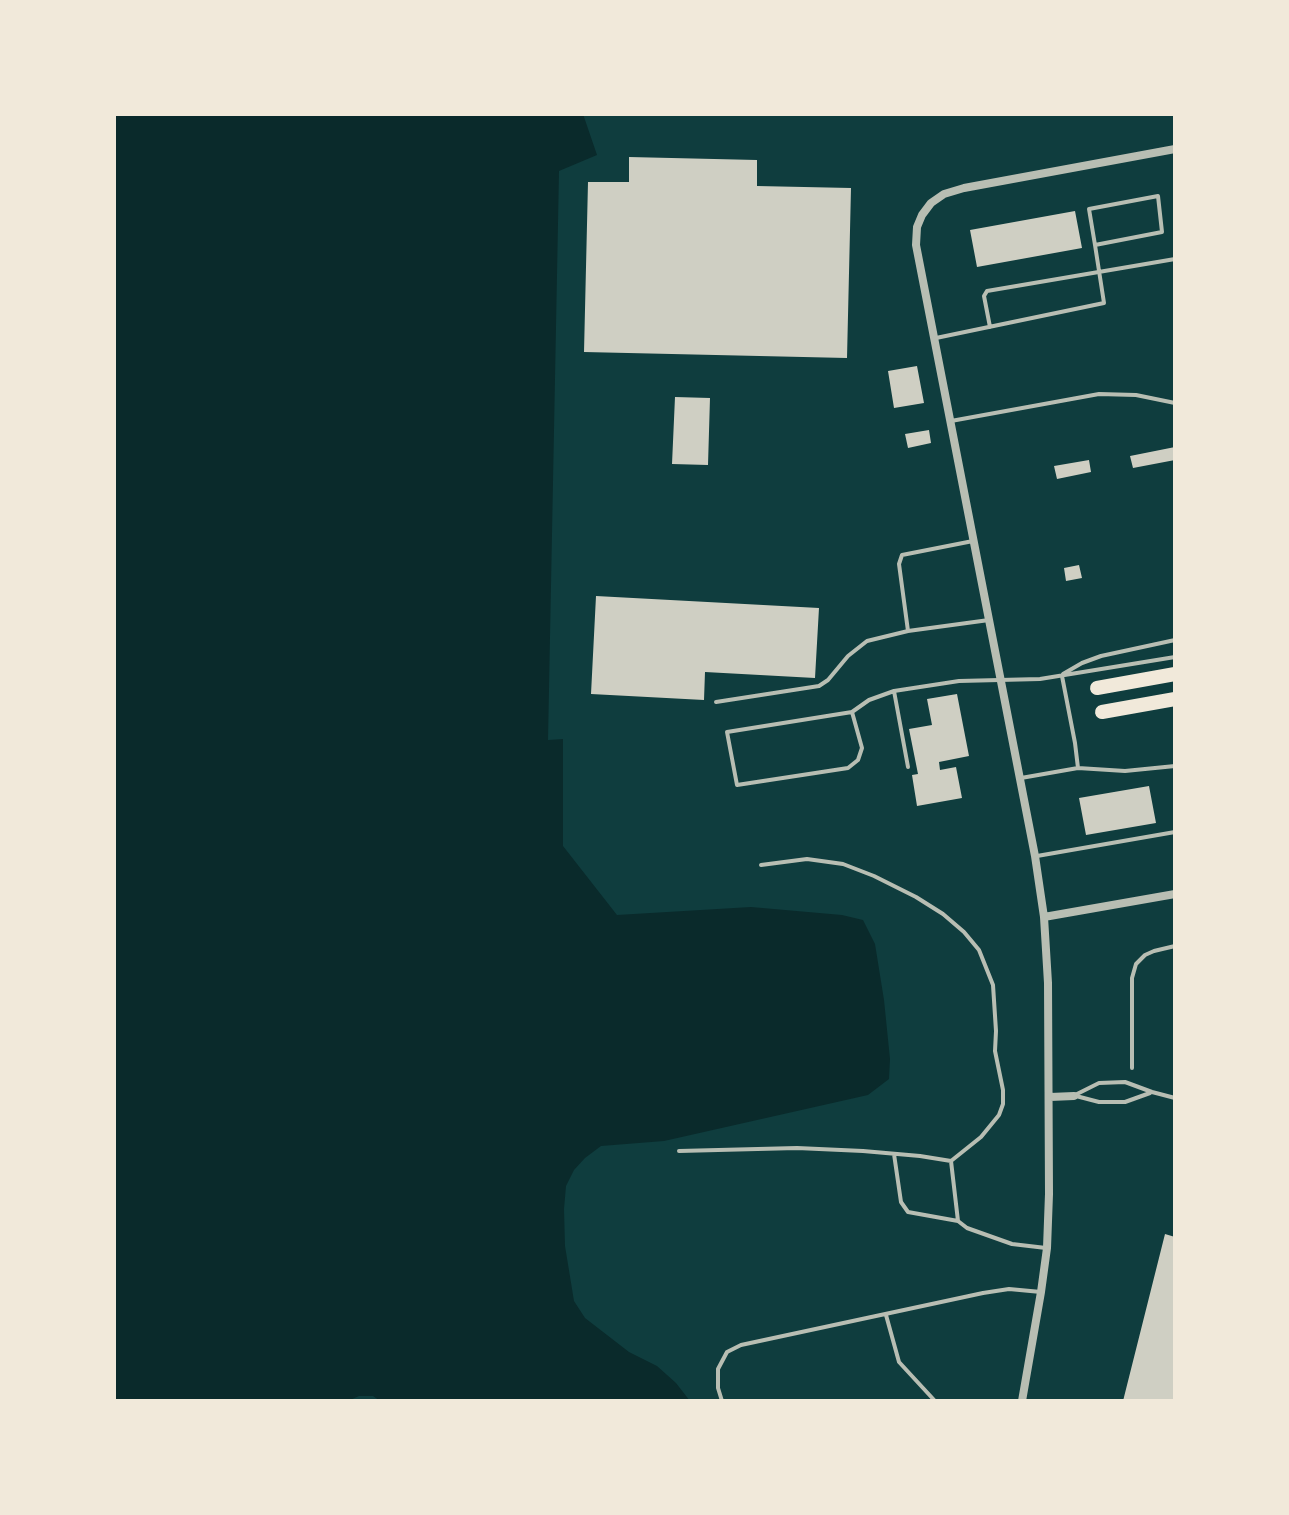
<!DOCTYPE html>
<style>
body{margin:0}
#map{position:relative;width:1289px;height:1515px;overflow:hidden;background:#0f3d3e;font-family:Karla,sans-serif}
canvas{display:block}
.frame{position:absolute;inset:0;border:116px solid #f1e9da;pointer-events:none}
</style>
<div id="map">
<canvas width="1289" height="1515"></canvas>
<div class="frame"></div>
</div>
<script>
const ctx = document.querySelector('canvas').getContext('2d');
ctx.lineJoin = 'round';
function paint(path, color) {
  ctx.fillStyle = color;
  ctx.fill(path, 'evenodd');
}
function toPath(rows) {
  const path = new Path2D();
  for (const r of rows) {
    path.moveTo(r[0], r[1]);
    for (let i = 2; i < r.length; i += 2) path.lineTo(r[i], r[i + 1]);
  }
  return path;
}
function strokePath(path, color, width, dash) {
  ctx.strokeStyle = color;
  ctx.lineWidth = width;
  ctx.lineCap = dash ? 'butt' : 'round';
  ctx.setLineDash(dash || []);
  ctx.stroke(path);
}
const water = toPath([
 [114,114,583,114,597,155,559,171,548,740,563,739,563,846,617,915,751,907,842,915,863,920,875,944,884,1000,890,1059,889,1079,868,1095,664,1141,601,1146,585,1158,574,1170,566,1186,564,1209,565,1246,574,1301,585,1318,629,1352,657,1366,676,1383,690,1401,380,1401,373,1396,359,1396,348,1401,114,1401]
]);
const building = toPath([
 [629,157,757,160,757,186,851,188,847,358,584,352,588,182,629,182],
 [1075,211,1082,248,977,267,970,230],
 [917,366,924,403,894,408,888,371],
 [675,397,710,398,708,465,672,464],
 [929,430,931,443,908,448,905,434],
 [1175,447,1175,460,1133,468,1130,456],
 [1089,460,1091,472,1057,479,1054,466],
 [1079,565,1082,578,1066,581,1064,568],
 [596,596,819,608,815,678,705,672,704,700,591,694],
 [957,694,969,756,939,762,940,770,956,767,962,798,917,806,912,775,918,774,909,729,932,725,927,699],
 [1149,786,1156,823,1086,835,1079,798],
 [1165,1234,1175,1237,1175,1401,1123,1401]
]);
const service = toPath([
 [990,327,984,296,987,291,1175,259],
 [936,338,1104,303,1095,245,1089,209,1158,196,1162,232,1095,245],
 [951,421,1099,394,1136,395,1175,403],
 [908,631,899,564,902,555,973,541],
 [1063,674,1082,663,1101,656,1175,640],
 [1062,676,1075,743,1078,768],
 [894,691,908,767],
 [716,702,819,686,828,680,848,656,867,641,908,631,989,620],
 [852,712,862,748,858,760,848,768,737,785,727,732,852,712],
 [852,712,869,700,894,691,959,681,1040,679,1175,657],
 [1021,778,1078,768,1125,771,1175,766],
 [1037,856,1175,832],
 [1132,1068,1132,978,1136,964,1145,955,1154,951,1175,946],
 [1075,1095,1099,1083,1125,1082,1152,1092,1175,1098],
 [1076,1096,1099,1102,1125,1102,1150,1093],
 [679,1151,797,1148,863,1151,920,1156,951,1161,981,1137,999,1115,1003,1104,1003,1090,995,1051,996,1031,993,985,979,950,964,932,943,914,916,897,874,876,843,864,807,859,761,865],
 [894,1154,901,1202,908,1212,958,1221],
 [951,1161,958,1221,967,1228,1012,1244,1046,1248],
 [886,1315,899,1362,935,1401],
 [722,1401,718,1388,718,1369,727,1352,741,1345,983,1293,1009,1289,1041,1292]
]);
const minor = toPath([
 [1044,917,1175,894],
 [1050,1097,1074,1096],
 [1022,1401,1041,1292,1047,1248,1049,1194,1048,983,1044,917,1035,856,916,245,917,227,922,215,931,203,944,194,964,188,1175,149]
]);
const motorway = toPath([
 [1097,688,1175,674],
 [1102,712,1175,699]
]);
paint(water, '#0a2a2b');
paint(building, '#cfcfc3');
strokePath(service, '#b8beb3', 4);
strokePath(minor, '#b8beb3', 8);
strokePath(motorway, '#f1e9da', 14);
</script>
